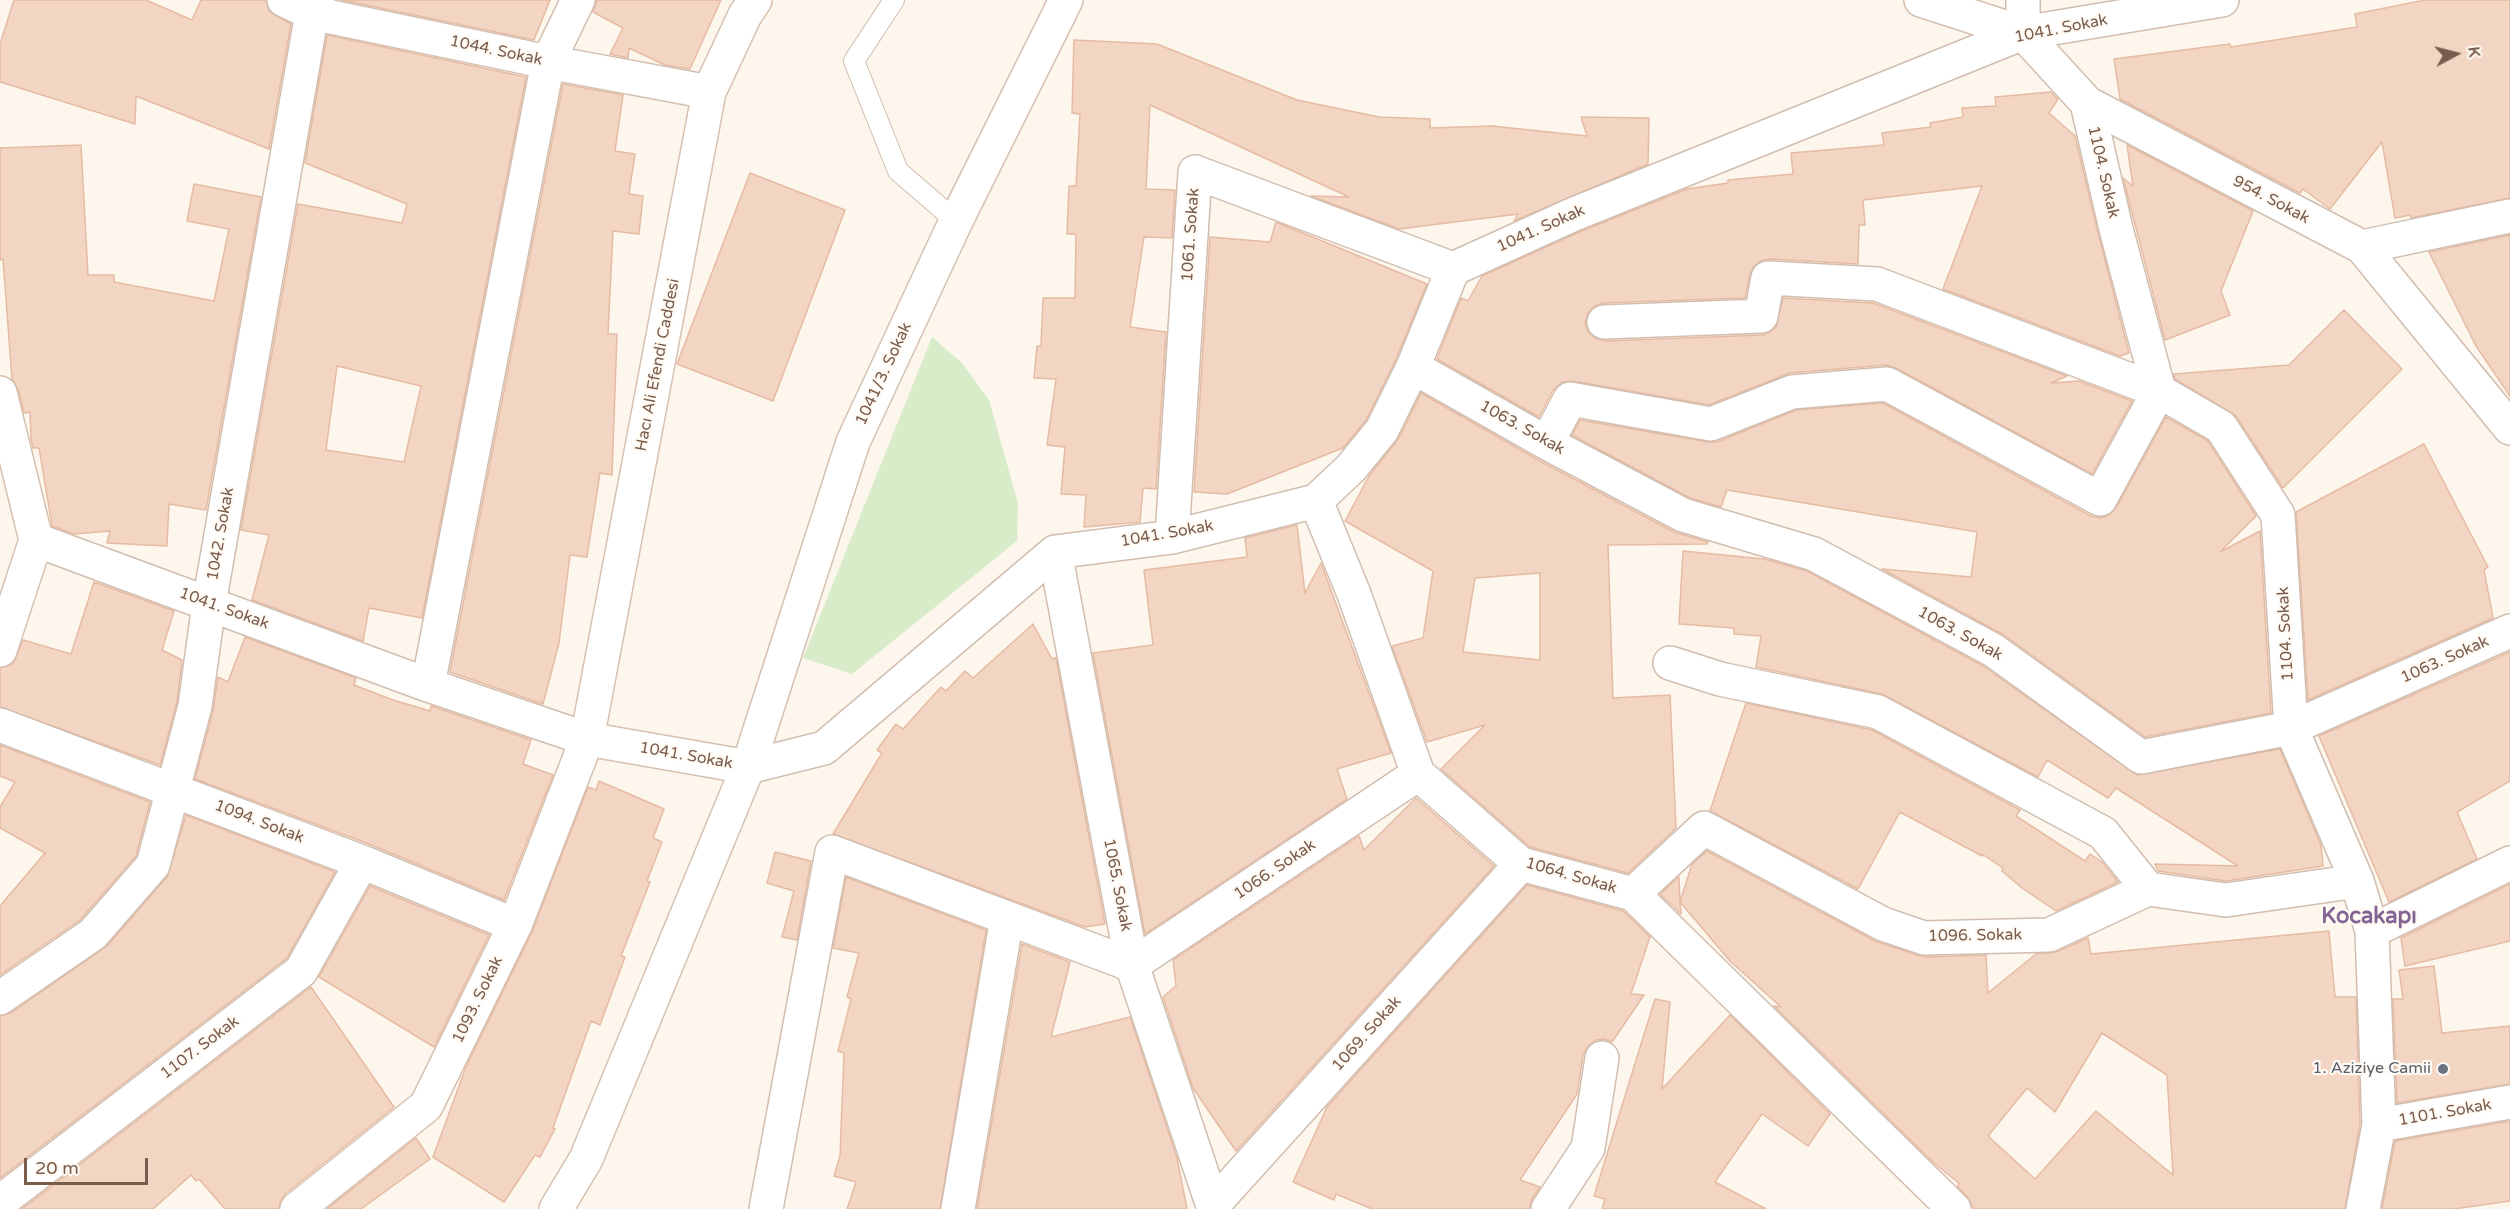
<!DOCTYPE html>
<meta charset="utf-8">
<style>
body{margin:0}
#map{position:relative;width:2510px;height:1209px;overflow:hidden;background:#fdf6ec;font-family:"Varela Round",sans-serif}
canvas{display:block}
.north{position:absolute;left:2426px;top:24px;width:60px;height:60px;-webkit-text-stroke:4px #fffaf3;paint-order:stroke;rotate:83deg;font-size:16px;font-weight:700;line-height:24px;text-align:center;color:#7a5c4d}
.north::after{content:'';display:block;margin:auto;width:21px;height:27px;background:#7a5c4d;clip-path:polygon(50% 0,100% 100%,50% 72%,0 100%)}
.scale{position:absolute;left:24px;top:1158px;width:124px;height:27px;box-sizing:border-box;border:3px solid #7a5c4d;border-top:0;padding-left:8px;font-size:18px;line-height:21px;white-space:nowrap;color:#7a5c4d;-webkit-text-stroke:4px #fffaf3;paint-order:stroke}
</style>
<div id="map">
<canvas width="2510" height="1209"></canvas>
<div class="north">K</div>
<div class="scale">20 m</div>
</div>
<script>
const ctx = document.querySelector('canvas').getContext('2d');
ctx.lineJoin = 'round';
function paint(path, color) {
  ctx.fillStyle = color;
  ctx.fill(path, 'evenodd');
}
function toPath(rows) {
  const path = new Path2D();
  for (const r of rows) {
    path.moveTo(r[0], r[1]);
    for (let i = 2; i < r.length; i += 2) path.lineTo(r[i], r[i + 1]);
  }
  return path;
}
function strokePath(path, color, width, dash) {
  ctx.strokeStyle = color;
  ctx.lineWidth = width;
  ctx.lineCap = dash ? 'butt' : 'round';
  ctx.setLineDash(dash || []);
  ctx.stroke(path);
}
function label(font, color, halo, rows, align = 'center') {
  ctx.font = font + ' "Varela Round",sans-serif';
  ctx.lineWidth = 4.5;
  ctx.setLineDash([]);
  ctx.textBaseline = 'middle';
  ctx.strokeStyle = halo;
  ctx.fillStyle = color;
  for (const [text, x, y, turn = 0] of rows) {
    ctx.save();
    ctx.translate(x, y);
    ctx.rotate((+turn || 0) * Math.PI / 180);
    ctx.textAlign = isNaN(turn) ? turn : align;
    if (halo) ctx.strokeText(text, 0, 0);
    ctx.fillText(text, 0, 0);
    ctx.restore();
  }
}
const green = toPath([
 [932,337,962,363,989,400,1018,503,1017,541,852,674,803,658]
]);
const building = toPath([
 [14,0,146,0,192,20,201,0,266,0,269,11,291,24,269,149,136,96,135,124,0,82,0,44,14,0],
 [342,0,550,0,534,40,342,0],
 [597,0,721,0,690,69,665,65,629,48,628,58,610,54,623,28,593,12,597,0],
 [2425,0,2510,0,2510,198,2411,218,2410,215,2395,218,2382,142,2330,209,2303,189,2300,193,2120,99,2114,59,2230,44,2231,47,2357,27,2355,14,2425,0],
 [327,35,526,77,422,618,369,608,363,641,252,600,269,535,241,530,298,204,402,223,407,204,305,163,327,35],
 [337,366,421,386,404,462,326,450,337,366],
 [1074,40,1157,44,1297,100,1379,117,1430,119,1430,128,1492,126,1587,136,1581,117,1649,118,1648,164,1514,221,1518,214,1399,229,1311,196,1349,197,1150,105,1146,189,1175,190,1172,238,1144,237,1130,327,1166,332,1156,489,1143,488,1140,522,1084,527,1086,495,1061,494,1065,447,1047,445,1056,379,1034,378,1037,346,1041,346,1043,298,1075,298,1076,234,1067,234,1069,186,1076,186,1080,114,1072,113,1074,40],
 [563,84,623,95,615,151,635,154,629,194,643,196,639,234,613,231,608,334,617,334,612,475,600,473,587,557,570,555,559,643,543,704,450,672,563,84],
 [2051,92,2058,99,2049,113,2075,136,2098,233,2129,353,2120,356,1943,289,1982,186,1863,200,1865,225,1859,225,1858,264,1769,259,1761,261,1754,266,1750,274,1745,298,1603,303,1595,306,1588,313,1585,323,1588,332,1595,338,1605,341,1762,335,1770,332,1776,327,1783,298,1873,303,2067,376,2051,383,2079,381,2132,401,2092,474,1896,368,1886,365,1790,373,1709,405,1573,381,1562,382,1553,390,1539,417,1437,359,1461,298,1468,301,1482,276,1579,232,1687,189,1728,183,1728,180,1793,174,1791,153,1884,145,1882,133,1931,127,1930,123,1963,117,1962,108,1996,106,1995,97,2051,92],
 [81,145,88,275,114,275,114,282,214,301,229,229,187,221,194,184,261,197,206,510,169,504,167,546,107,543,110,531,74,534,52,526,39,448,33,448,31,439,30,412,24,413,18,389,12,379,3,259,0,260,0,148,81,145],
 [2127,145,2253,211,2221,291,2230,315,2165,340,2123,178,2133,186,2127,145],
 [750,173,845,210,773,401,677,364,750,173],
 [1276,222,1427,284,1396,359,1366,420,1343,448,1227,494,1194,492,1210,237,1270,242,1276,222],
 [2510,235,2510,396,2476,346,2429,252,2510,235],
 [2344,310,2402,369,2283,488,2236,416,2175,379,2174,374,2289,365,2344,310],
 [1421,393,1538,460,1674,532,1708,542,1707,544,1608,545,1613,698,1670,695,1676,828,1628,873,1530,847,1441,769,1485,725,1427,742,1392,646,1423,638,1433,571,1345,521,1369,476,1399,438,1421,393],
 [1540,573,1540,660,1463,652,1475,578,1540,573],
 [1883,403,2091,516,2100,518,2109,515,2116,508,2166,417,2208,441,2256,516,2220,552,2260,531,2271,713,2145,737,2004,635,1882,569,1971,577,1977,532,1727,490,1721,507,1690,498,1572,435,1580,420,1708,442,1717,442,1796,410,1883,403],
 [2424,444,2488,567,2484,570,2493,618,2308,700,2296,512,2424,444],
 [1297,525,1305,593,1321,563,1391,753,1337,769,1347,799,1145,934,1093,653,1153,645,1144,570,1247,557,1245,538,1297,525],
 [1683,551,1764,559,1807,571,1983,666,2137,775,2280,749,2321,845,2323,866,2226,881,2158,871,2155,864,2238,866,2116,788,2108,798,2047,760,2038,777,1882,694,1756,667,1761,636,1734,634,1734,628,1679,624,1683,551],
 [94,582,174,611,162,650,182,660,177,702,160,765,0,707,0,668,13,664,23,640,71,654,94,582],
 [1033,624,1052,659,1056,658,1105,924,1085,927,833,834,882,753,877,750,896,724,903,729,941,687,946,691,965,671,973,678,1033,624],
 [245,637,356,678,354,685,393,700,430,711,431,706,531,740,523,764,553,775,504,900,369,844,195,779,213,711,218,677,228,682,245,637],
 [2510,652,2510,781,2457,812,2477,859,2389,902,2319,736,2510,652],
 [1746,703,1872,730,2020,810,2016,816,2085,861,2090,854,2102,862,2118,882,2056,911,2022,888,2002,871,2003,868,1982,854,1982,856,1900,812,1858,889,1710,811,1746,703],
 [0,745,150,802,136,856,80,920,0,975,0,906,45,853,0,828,0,807,15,782,0,776,0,745],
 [599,781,664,809,653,838,662,842,647,881,650,882,621,956,625,957,600,1025,591,1021,553,1128,555,1129,540,1157,535,1155,504,1202,433,1157,466,1067,532,932,588,787,596,790,599,781],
 [1416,798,1494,866,1236,1151,1193,1088,1163,997,1176,986,1173,960,1359,836,1364,850,1416,798],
 [186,815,335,872,287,958,0,1178,0,1016,11,1013,107,946,167,877,186,815],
 [1707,851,1877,942,1924,957,1986,955,1988,993,2036,954,2056,952,2088,938,2091,954,2329,931,2335,997,2356,997,2360,1124,2345,1209,1974,1209,1967,1196,1957,1186,1960,1184,1934,1163,1774,1006,1781,1007,1730,961,1680,902,1681,914,1660,894,1679,877,1680,902,1692,864,1707,851],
 [2102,1033,2167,1075,2173,1175,2096,1111,2035,1179,1988,1136,2027,1088,2055,1112,2102,1033],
 [775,852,811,861,797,940,782,937,794,891,767,883,775,852],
 [846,877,986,930,940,1209,847,1209,856,1182,834,1176,840,1156,844,1053,838,1051,851,999,847,997,859,953,833,948,846,877],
 [2510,884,2510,941,2405,966,2401,938,2510,884],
 [1527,885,1623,911,1650,937,1631,994,1644,995,1612,1042,1604,1039,1596,1040,1587,1047,1583,1055,1577,1094,1520,1180,1540,1187,1532,1199,1529,1209,1372,1209,1336,1194,1334,1200,1293,1182,1327,1107,1527,885],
 [370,886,489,935,434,1047,319,977,370,886],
 [1022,944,1070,962,1051,1037,1130,1017,1177,1158,1187,1209,977,1209,1022,944],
 [2434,966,2442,1033,2510,1026,2510,1084,2397,1103,2393,999,2403,999,2399,970,2434,966],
 [311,987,394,1107,285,1194,280,1202,279,1209,225,1209,199,1179,196,1181,191,1175,153,1209,22,1209,311,987],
 [1655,999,1670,1002,1662,1089,1730,1015,1830,1114,1808,1146,1762,1114,1715,1182,1766,1209,1602,1209,1605,1199,1594,1196,1655,999],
 [2510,1121,2510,1201,2454,1209,2382,1209,2395,1141,2510,1121],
 [416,1138,430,1159,361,1209,327,1209,416,1138]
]);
const lane = toPath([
 [894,0,854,61,898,171,956,221]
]);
const street = toPath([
 [284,0,312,13,548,62,709,92],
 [2023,0,2023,33,2087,103,2362,247,2510,428],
 [2087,103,2116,229,2159,391,2221,427,2278,515,2291,728,2357,881,2372,931,2379,1125,2363,1209],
 [2362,247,2510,216],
 [1413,367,1547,443,1683,515,1814,554,1993,650,2141,757,2291,728,2510,631],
 [1547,443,1570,399,1711,424,1792,392,1887,384,2100,499,2159,391,1877,284,1768,278,1761,316,1604,322],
 [1316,501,1354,594,1418,774,1521,864,1633,894,1954,1209],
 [1172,537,1195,172,1453,269],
 [36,540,428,685,587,739],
 [1055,552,1132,965,1214,1209],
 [1670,663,1720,679,1878,712,2103,833,2148,889],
 [428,685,548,62,578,0],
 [0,725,362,862,515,925],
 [748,767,824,748,1055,552,1172,537,1316,501,1351,468,1382,430,1413,367,1453,269,1572,215,2023,33,2222,0],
 [1633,894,1704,828,1883,924,1924,938,2049,935,2148,889,2226,900,2357,881],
 [2372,931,2510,863],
 [0,998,93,934,153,865,195,706,209,604,312,13,318,0],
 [2379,1125,2510,1102],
 [0,1202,301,971,362,862],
 [1213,1205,1521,864],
 [766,1209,832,852,1132,965,1418,774],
 [958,1209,1007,918],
 [1548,1209,1588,1148,1602,1058]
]);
const secondary = toPath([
 [1921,0,2023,33],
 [0,393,36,540,0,650],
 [587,739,748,767],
 [297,1209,426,1106,515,925,587,739,709,92,745,15,755,0],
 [556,1209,586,1159,748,767,853,442,956,221,1066,0]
]);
const markers = [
 [2443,1069,6,"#6b7280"]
];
const streetNames = [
 ["1041. Sokak",2061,29,-11],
 ["1044. Sokak",496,51,12],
 ["1104. Sokak",2103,172,77],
 ["954. Sokak",2271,200,28],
 ["1041. Sokak",1541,229,-24],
 ["1061. Sokak",1191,235,-86],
 ["Hacı Ali Efendi Caddesi",658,365,-79],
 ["1041/3. Sokak",884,374,-65],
 ["1063. Sokak",1522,428,29],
 ["1042. Sokak",221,534,-80],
 ["1041. Sokak",1167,534,-10],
 ["1041. Sokak",224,609,20],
 ["1063. Sokak",1960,634,29],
 ["1104. Sokak",2286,634,-93],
 ["1063. Sokak",2445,660,-24],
 ["1041. Sokak",686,756,10],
 ["1094. Sokak",259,822,21],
 ["1066. Sokak",1275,870,-34],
 ["1064. Sokak",1571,876,16],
 ["1065. Sokak",1117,885,79],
 ["1096. Sokak",1975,936,-1],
 ["1093. Sokak",478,1000,-64],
 ["1069. Sokak",1367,1034,-48],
 ["1107. Sokak",200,1048,-37],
 ["1101. Sokak",2445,1113,-10]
];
const worshipNames = [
 ["1. Aziziye Camii",2431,1069]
];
const districtNames = [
 ["Kocakapı",2369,917]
];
paint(green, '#d8ecc9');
paint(building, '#f3d5c3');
strokePath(building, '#e6bba3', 1.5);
strokePath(lane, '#d1beb0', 22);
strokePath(street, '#d1beb0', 36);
strokePath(secondary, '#d6c0b0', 36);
strokePath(lane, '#fff', 20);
strokePath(street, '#fff', 33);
strokePath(secondary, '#fff', 33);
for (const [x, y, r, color] of markers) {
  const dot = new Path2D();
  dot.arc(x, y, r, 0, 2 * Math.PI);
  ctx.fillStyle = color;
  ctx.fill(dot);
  strokePath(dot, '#fffaf3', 2);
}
label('16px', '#7a5c4d', '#fffaf3', streetNames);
label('16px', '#5b616d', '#fffaf3', worshipNames, 'right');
label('bold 22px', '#846695', '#fffaf3', districtNames);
</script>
